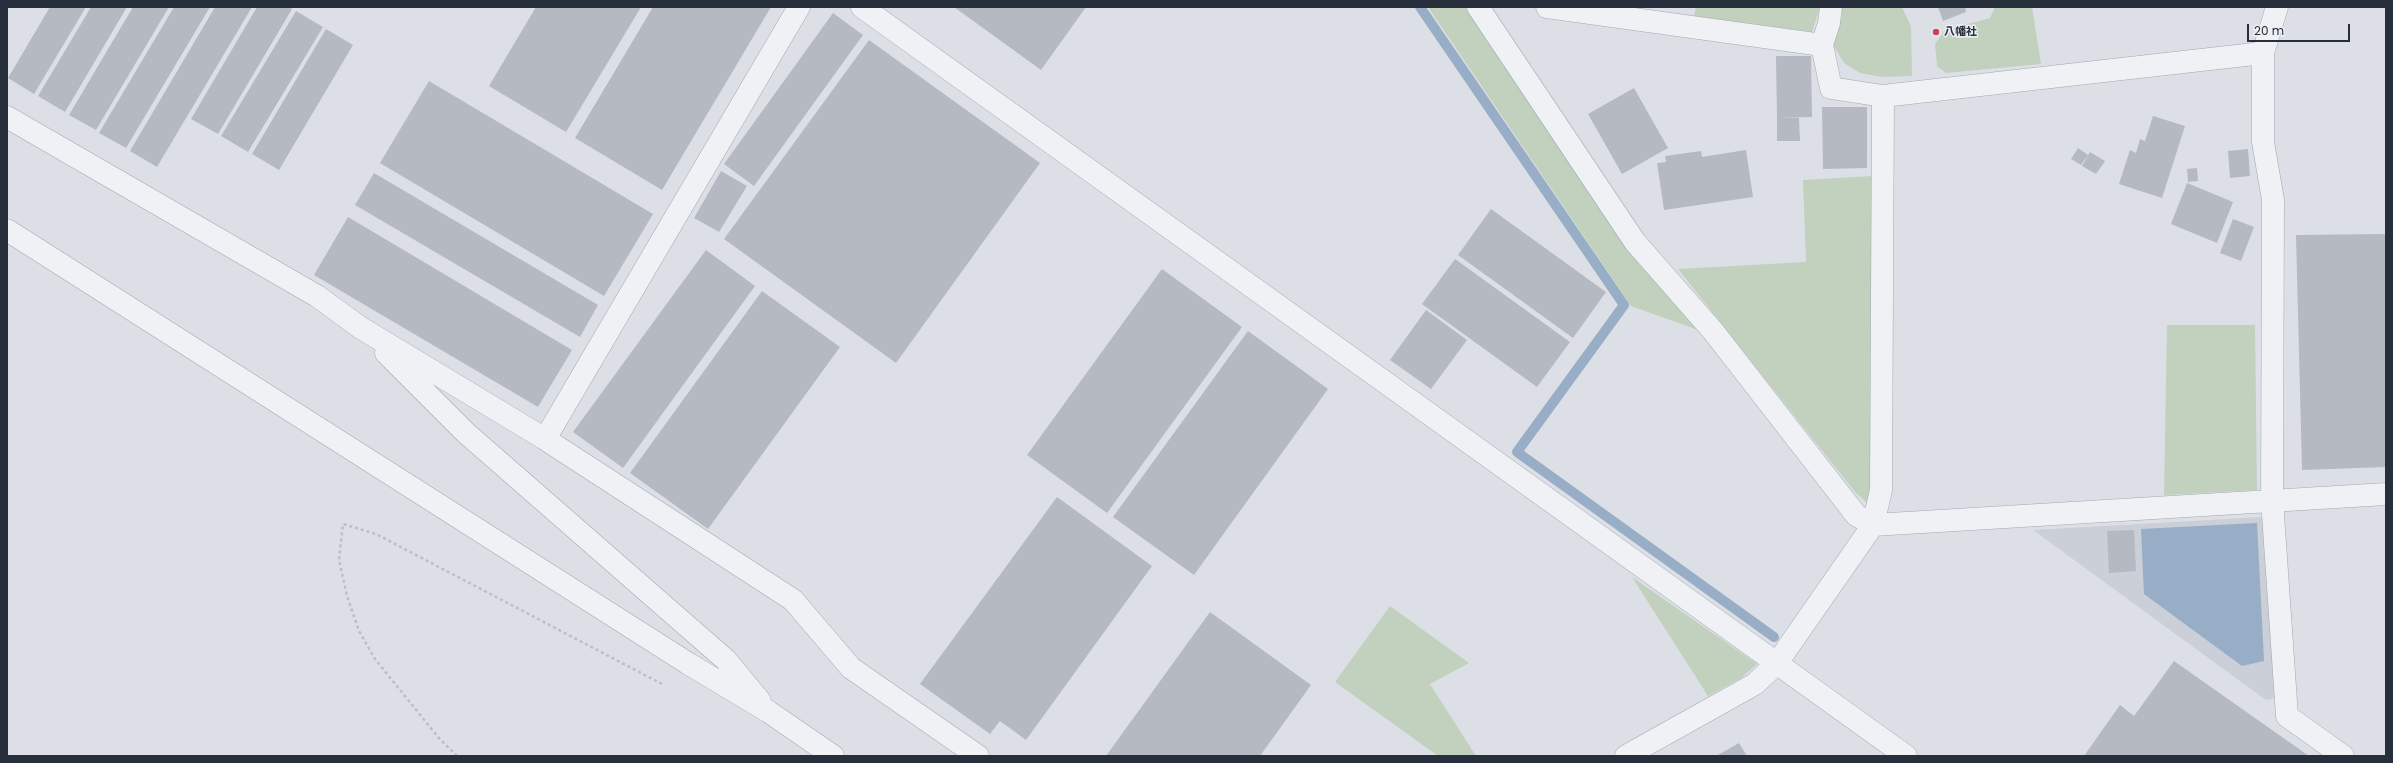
<!DOCTYPE html>
<meta charset="utf-8">
<style>
body{margin:0}
#map{position:relative;width:2393px;height:763px;overflow:hidden;background:#dce0e6;font-family:Poppins,sans-serif}
canvas{display:block}
.frame{position:absolute;inset:0;border:8px solid #272e3c;pointer-events:none}
.scale{position:absolute;left:2247px;top:24px;width:103px;height:18px;box-sizing:border-box;border:2px solid #272e3c;border-top:0;padding-left:5px;font-size:12px;line-height:14px;white-space:nowrap;color:#272e3c;-webkit-text-stroke:3px #ebeff4;paint-order:stroke}
</style>
<div id="map">
<canvas width="2393" height="763"></canvas>
<div class="frame"></div>
<div class="scale">20 m</div>
</div>
<script>
const ctx = document.querySelector('canvas').getContext('2d');
ctx.lineJoin = 'round';
function paint(path, color) {
  ctx.fillStyle = color;
  ctx.fill(path, 'evenodd');
}
function toPath(rows) {
  const path = new Path2D();
  for (const r of rows) {
    path.moveTo(r[0], r[1]);
    for (let i = 2; i < r.length; i += 2) path.lineTo(r[i], r[i + 1]);
  }
  return path;
}
function strokePath(path, color, width, dash) {
  ctx.strokeStyle = color;
  ctx.lineWidth = width;
  ctx.lineCap = dash ? 'butt' : 'round';
  ctx.setLineDash(dash || []);
  ctx.stroke(path);
}
function label(font, color, halo, rows, align = 'center') {
  ctx.font = font + ' Poppins,"Noto Sans JP",sans-serif';
  ctx.lineWidth = 3;
  ctx.setLineDash([]);
  ctx.textBaseline = 'middle';
  ctx.strokeStyle = halo;
  ctx.fillStyle = color;
  for (const [text, x, y, turn = 0] of rows) {
    ctx.save();
    ctx.translate(x, y);
    ctx.rotate((+turn || 0) * Math.PI / 180);
    ctx.textAlign = isNaN(turn) ? turn : align;
    if (halo) ctx.strokeText(text, 0, 0);
    ctx.fillText(text, 0, 0);
    ctx.restore();
  }
}
const built = toPath([
 [2263,517,2275,698,2266,700,2033,530]
]);
const green = toPath([
 [1428,7,1465,7,1627,248,1701,331,1631,306],
 [1696,7,1820,7,1812,32,1694,16],
 [1842,7,1902,7,1911,26,1912,76,1882,77,1860,73,1844,63,1832,43,1842,17],
 [1995,7,2032,7,2041,64,1946,73,1937,66,1935,44,1945,30,1990,18],
 [1872,176,1871,482,1867,503,1855,492,1678,269,1806,262,1803,180],
 [2167,325,2255,325,2257,490,2164,495],
 [1632,577,1757,664,1741,678,1708,696],
 [1390,606,1469,663,1430,684,1476,756,1438,756,1335,682]
]);
const water = toPath([
 [2257,523,2264,661,2242,666,2144,594,2141,529]
]);
const stream = toPath([
 [1420,7,1624,305,1517,452,1774,637]
]);
const building = toPath([
 [50,7,86,7,34,94,8,78],
 [91,7,127,7,65,112,38,96],
 [133,7,169,7,96,130,69,115],
 [174,7,210,7,126,148,99,133],
 [215,7,252,7,157,167,130,151],
 [257,7,289,7,292,9,218,134,191,119],
 [536,7,641,7,566,132,489,86],
 [653,7,771,7,662,190,575,138],
 [954,7,1086,7,1041,70],
 [1938,7,1965,7,1966,12,1943,21],
 [296,11,323,27,248,152,221,136],
 [833,13,863,35,754,186,724,164],
 [326,29,353,45,279,170,252,154],
 [869,40,1040,163,896,363,724,239],
 [1776,56,1811,56,1812,117,1777,118],
 [429,81,653,214,604,296,380,163],
 [1634,88,1668,148,1622,174,1588,114],
 [1822,107,1867,107,1867,168,1823,169],
 [2153,116,2185,126,2162,198,2119,184,2130,150,2136,153,2140,139,2145,141],
 [1777,118,1799,118,1800,141,1777,141],
 [2078,148,2088,155,2081,165,2071,159],
 [2248,149,2250,176,2230,178,2228,151],
 [1746,150,1753,197,1664,210,1657,163,1666,162,1665,156,1701,151,1702,157],
 [2090,152,2105,161,2096,174,2082,166],
 [2197,168,2198,181,2188,182,2187,169],
 [721,171,747,186,719,232,694,218],
 [374,173,598,305,580,337,355,205],
 [2187,183,2233,202,2217,243,2171,224],
 [1491,209,1606,292,1573,338,1458,255],
 [348,217,572,350,538,407,314,275],
 [2233,219,2254,227,2241,261,2220,253],
 [2386,234,2386,467,2302,470,2296,235],
 [706,250,755,286,623,468,573,432],
 [1455,259,1570,342,1537,387,1422,304],
 [1162,269,1242,327,1107,513,1027,455],
 [762,291,840,347,708,529,630,473],
 [1426,310,1467,340,1431,389,1390,360],
 [1248,331,1328,389,1194,575,1113,517],
 [1057,497,1152,566,1026,740,1000,721,990,734,920,684],
 [2134,530,2136,571,2109,573,2107,531],
 [1210,612,1311,685,1260,756,1106,756],
 [2174,661,2309,756,2084,756,2120,705,2134,716],
 [1739,743,1747,756,1716,756]
]);
const path = toPath([
 [457,756,438,737,375,659,359,631,347,596,339,560,343,524,376,534,662,684]
]);
const minor = toPath([
 [862,7,1906,756],
 [1478,7,1635,242,1713,331,1856,515,1873,525,2386,494],
 [1547,7,1822,45],
 [1831,7,1829,23,1822,45,1831,88,1883,96],
 [2277,7,2263,53,2263,142,2273,200,2272,500,2287,716,2343,756],
 [7,117,317,296,361,328,545,439,793,600,851,668,978,756],
 [7,230,689,664,769,712,833,756],
 [386,353,466,433,726,660,760,701],
 [545,439,799,7],
 [1626,756,1755,684,1777,663,1873,525,1881,490,1883,96,2263,53]
]);
const markers = [
 [1936,32,4,"#c94359"]
];
const poiNames = [
 ["八幡社",1944,32]
];
paint(built, '#cacfd8');
paint(green, '#c2d0be');
paint(water, '#98aec6');
strokePath(stream, '#98aec6', 10);
paint(building, '#b4b9c2');
strokePath(minor, '#a2a7b0', 23);
strokePath(path, '#bbbec4', 2.5, [3, 3]);
strokePath(minor, '#eff1f4', 22);
for (const [x, y, r, color] of markers) {
  const dot = new Path2D();
  dot.arc(x, y, r, 0, 2 * Math.PI);
  ctx.fillStyle = color;
  ctx.fill(dot);
  strokePath(dot, '#ebeff4', 1.5);
}
label('bold 11px', '#272e3c', '#ebeff4', poiNames, 'left');
</script>
